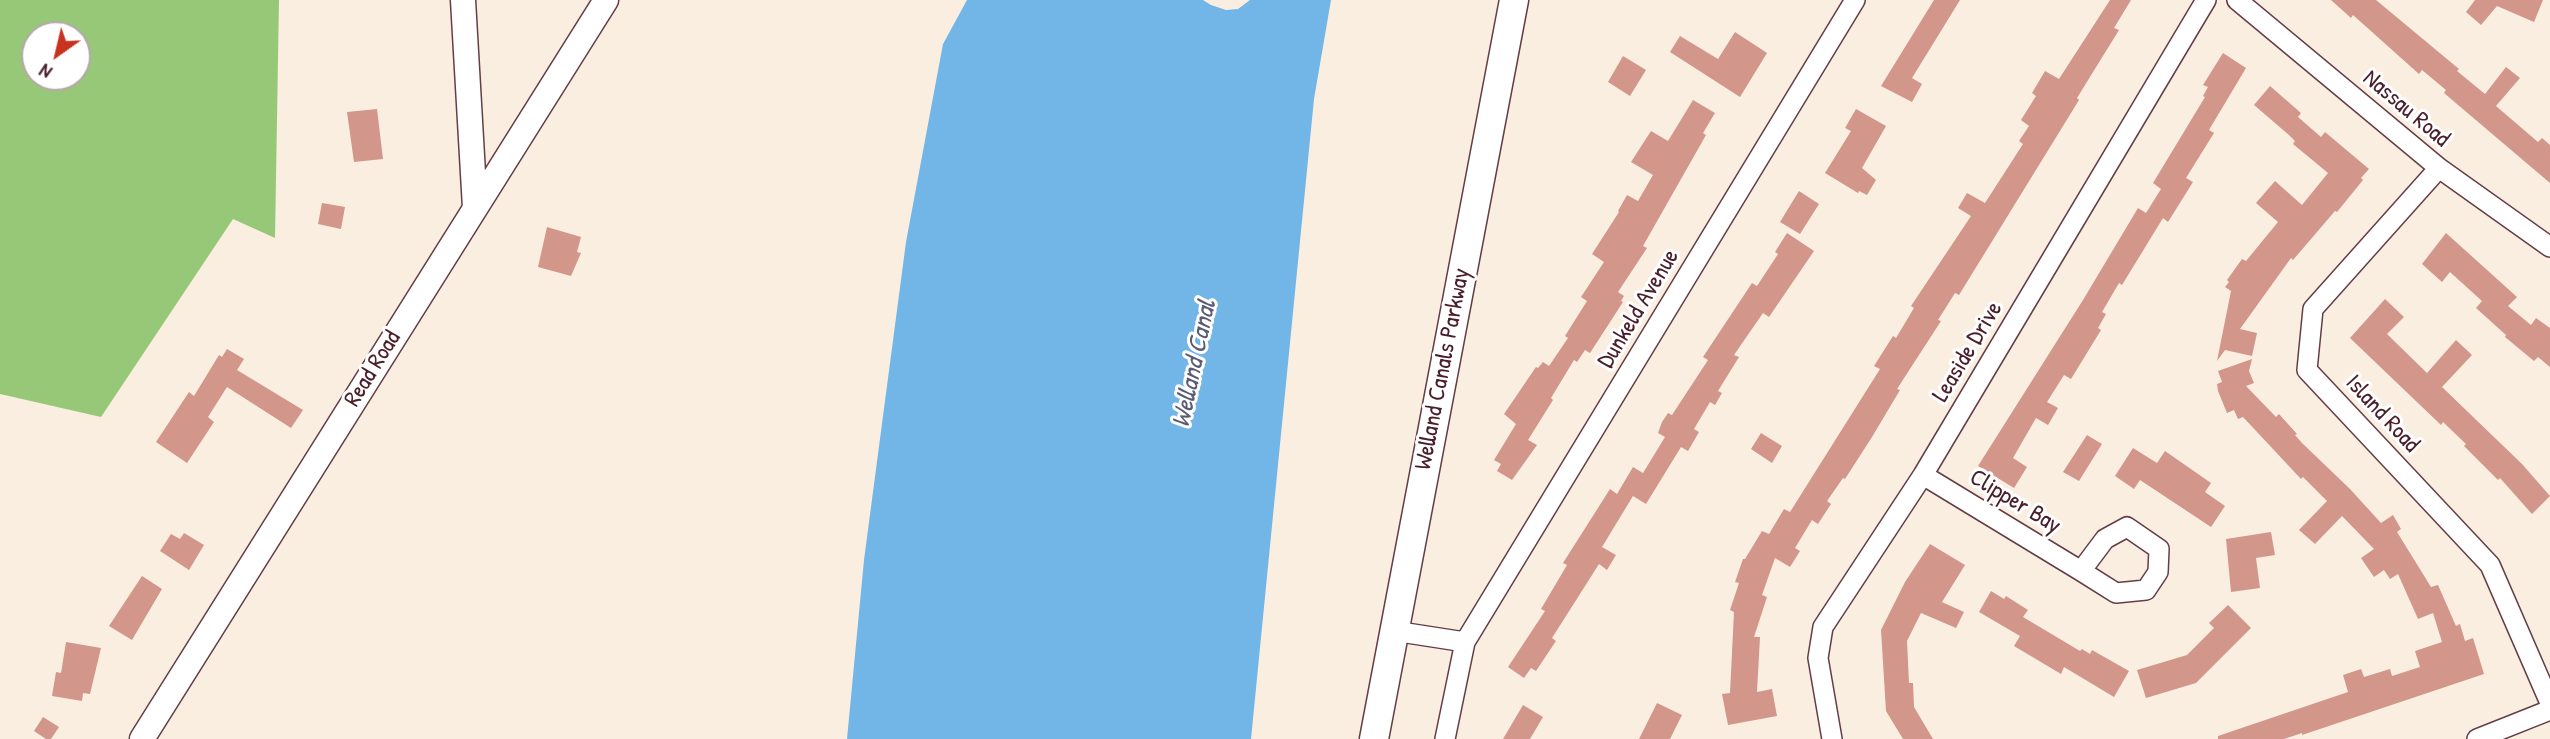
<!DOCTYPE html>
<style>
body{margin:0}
#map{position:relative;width:2550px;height:739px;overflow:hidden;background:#faeee1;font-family:"Patrick Hand",sans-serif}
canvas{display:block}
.north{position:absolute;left:21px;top:21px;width:70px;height:70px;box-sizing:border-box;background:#fff;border:2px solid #b7a5aa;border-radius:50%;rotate:214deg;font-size:19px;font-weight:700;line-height:28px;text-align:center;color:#4a1f2b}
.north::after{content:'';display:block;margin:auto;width:24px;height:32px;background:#c8321e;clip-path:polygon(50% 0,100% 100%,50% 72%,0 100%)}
</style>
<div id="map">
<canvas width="2550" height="739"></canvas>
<div class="north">N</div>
</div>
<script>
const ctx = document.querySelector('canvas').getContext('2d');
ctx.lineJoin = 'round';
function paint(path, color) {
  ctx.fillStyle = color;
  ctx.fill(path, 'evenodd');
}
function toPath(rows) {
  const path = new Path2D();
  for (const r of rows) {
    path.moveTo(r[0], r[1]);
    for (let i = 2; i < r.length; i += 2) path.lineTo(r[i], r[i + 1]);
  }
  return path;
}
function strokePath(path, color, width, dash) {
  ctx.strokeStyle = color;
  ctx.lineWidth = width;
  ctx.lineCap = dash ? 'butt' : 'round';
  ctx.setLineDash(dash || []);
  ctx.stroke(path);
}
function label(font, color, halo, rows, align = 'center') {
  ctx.font = font + ' "Patrick Hand",sans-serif';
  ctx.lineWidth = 6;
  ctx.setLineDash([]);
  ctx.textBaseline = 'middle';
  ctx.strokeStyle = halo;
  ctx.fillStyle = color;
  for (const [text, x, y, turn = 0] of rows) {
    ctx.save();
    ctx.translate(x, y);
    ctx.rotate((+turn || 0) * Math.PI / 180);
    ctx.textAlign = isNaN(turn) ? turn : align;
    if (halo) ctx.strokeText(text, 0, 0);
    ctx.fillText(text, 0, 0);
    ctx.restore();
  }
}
const green = toPath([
 [0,0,279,0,275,238,233,219,101,417,0,394],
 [35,35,77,35,77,77,35,77]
]);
const water = toPath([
 [967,0,1203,0,1211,5,1226,10,1238,9,1250,0,1331,0,1314,99,1251,739,847,739,864,560,906,242,943,44]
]);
const building = toPath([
 [1934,0,1960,0,1912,78,1922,84,1912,102,1881,86],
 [2110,0,2131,0,2114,28,2119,30,2077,98,2079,100,1959,295,1955,293,1938,320,1941,321,1897,389,1900,390,1872,437,1845,479,1843,478,1827,501,1831,504,1818,524,1812,520,1795,548,1800,551,1790,567,1775,558,1762,595,1767,597,1754,637,1760,637,1757,692,1772,689,1777,716,1728,725,1722,694,1730,693,1734,612,1730,610,1739,583,1735,582,1743,559,1745,559,1762,531,1769,534,1784,509,1790,512,1880,369,1874,366,1893,336,1896,338,1914,308,1911,306,1971,216,1958,208,1967,193,1985,203,2023,144,2019,141,2029,126,2021,120,2036,96,2032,93,2045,71,2059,79],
 [2331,0,2376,0,2459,69,2457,71,2485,94,2506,67,2520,78,2496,106,2538,142,2542,138,2550,145,2550,183,2444,93,2446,90,2422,70,2419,74,2353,15,2351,18],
 [2475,0,2543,0,2534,22,2497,6,2481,25,2466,12],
 [1735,32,1767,53,1740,97,1670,52,1680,36,1718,59],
 [2223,53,2246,68,2209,130,2214,133,2186,178,2193,182,2168,222,2163,218,2122,285,2119,283,2102,312,2106,314,2098,328,2101,330,2071,379,2064,375,2047,402,2058,408,2048,425,2036,418,2013,458,2027,467,2014,488,1978,466,2083,300,2138,208,2146,213,2161,189,2153,183,2205,97,2203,96,2208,87,2203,85],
 [1623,56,1646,70,1630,96,1608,82],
 [2270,86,2301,113,2298,117,2321,137,2325,132,2369,169,2361,178,2363,180,2337,212,2335,211,2293,260,2291,258,2240,329,2257,333,2252,356,2225,350,2217,361,2231,291,2225,287,2229,282,2227,280,2242,259,2246,261,2278,222,2256,203,2275,181,2302,205,2328,173,2293,144,2295,141,2289,135,2254,105],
 [1693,100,1715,113,1703,133,1706,135,1643,246,1647,248,1618,292,1624,296,1621,301,1623,302,1590,353,1585,350,1577,362,1574,360,1551,398,1553,400,1528,440,1537,445,1512,480,1497,471,1501,464,1494,460,1516,424,1504,414,1536,367,1538,368,1543,362,1549,366,1568,338,1565,336,1587,301,1581,297,1604,262,1592,254,1619,212,1618,211,1627,195,1638,201,1653,175,1631,162,1651,131,1668,141],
 [377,109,383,159,354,162,347,112],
 [1856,109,1886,126,1862,168,1876,180,1867,195,1859,191,1858,193,1825,173,1851,131,1845,128],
 [1799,191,1819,204,1800,234,1780,222],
 [322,203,345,207,341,229,318,224],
 [547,227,581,237,577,252,581,253,571,276,538,267],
 [1787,233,1814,251,1769,317,1763,313,1734,355,1739,357,1718,391,1722,393,1715,405,1710,402,1694,429,1699,432,1688,451,1681,447,1646,504,1633,496,1602,547,1616,555,1607,570,1599,564,1552,638,1556,641,1536,671,1531,668,1524,678,1508,667,1545,611,1541,609,1567,565,1563,563,1610,489,1617,494,1633,467,1643,473,1665,437,1658,433,1662,422,1668,413,1672,415,1708,360,1703,357,1752,283,1757,286,1778,254,1775,252],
 [2446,233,2517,297,2508,306,2531,325,2536,318,2550,328,2550,367,2538,357,2534,361,2505,337,2506,335,2476,308,2482,301,2450,272,2442,282,2422,264],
 [2385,299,2404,317,2387,334,2427,373,2456,340,2472,355,2442,387,2522,464,2550,496,2532,514,2500,478,2498,480,2464,446,2466,444,2443,422,2441,425,2350,338],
 [227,349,244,359,237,370,303,410,291,428,227,387,208,417,214,422,187,463,156,442,189,392,194,396,219,355,222,357],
 [2252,359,2249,371,2254,383,2246,386,2276,417,2279,414,2297,434,2295,435,2302,443,2350,489,2381,523,2393,515,2401,529,2397,532,2431,587,2438,585,2456,626,2460,624,2465,641,2473,638,2484,674,2302,735,2302,733,2284,739,2218,739,2218,736,2348,692,2343,675,2361,669,2364,677,2390,669,2392,676,2420,667,2415,651,2442,642,2433,613,2418,619,2398,574,2390,579,2384,570,2374,577,2361,558,2374,549,2342,516,2315,544,2299,530,2327,501,2303,477,2301,479,2243,417,2238,419,2234,410,2227,413,2218,391,2217,384,2222,382,2218,371],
 [1761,433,1782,446,1772,463,1751,449],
 [2087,435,2102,444,2079,481,2063,472],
 [2133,448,2157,463,2165,451,2211,483,2205,492,2225,506,2211,527,2140,480,2134,489,2115,476],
 [2271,532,2275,555,2256,558,2260,588,2231,592,2226,539],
 [184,533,204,545,189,570,160,551,171,534,180,539],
 [1930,544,1965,565,1942,602,1964,612,1956,628,1921,613,1907,641,1909,683,1913,683,1914,707,1933,739,1903,739,1886,711,1881,630,1905,582],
 [142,576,162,589,132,640,109,626],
 [1991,591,2004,599,2006,596,2028,610,2023,617,2080,651,2082,649,2090,654,2092,650,2129,671,2114,697,2064,667,2061,674,2014,646,2020,636,1979,612],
 [2228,605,2251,628,2196,683,2146,698,2137,670,2187,655,2214,628,2209,623],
 [66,642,101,648,90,694,83,693,82,701,52,696,56,672,61,673],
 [1657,703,1682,715,1670,739,1639,739],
 [1523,705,1543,717,1530,739,1503,739],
 [43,717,59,727,51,739,46,739,34,731]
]);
const minor = toPath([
 [2237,0,2439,168,2550,247],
 [2439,168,2313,309,2307,370,2490,565,2550,703],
 [1923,475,2081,571,2116,593,2146,590,2158,572,2159,549,2127,527,2105,539,2081,571],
 [1394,631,1465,642],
 [1445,739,1465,642,1855,0],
 [1832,739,1818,658,1823,627,1923,475,2206,0],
 [2477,739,2550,710]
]);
const tertiary = toPath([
 [463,0,475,208],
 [142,739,606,0]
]);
const secondary = toPath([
 [1374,739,1514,0]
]);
const streetNames = [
 ["Nassau Road",2406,109,40],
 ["Dunkeld Avenue",1639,309,-59],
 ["Leaside Drive",1968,352,-59],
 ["Read Road",373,369,-58],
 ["Welland Canals Parkway",1443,369,-79],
 ["Island Road",2382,414,47],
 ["Clipper Bay",2015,502,31]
];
const waterNames = [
 ["Welland Canal",1195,364,-78]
];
paint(green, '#97c878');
paint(water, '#72b5e7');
paint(building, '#d2968a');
strokePath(minor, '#643e46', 22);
strokePath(tertiary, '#643e46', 27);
strokePath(secondary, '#643e46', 31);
strokePath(minor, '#fff', 19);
strokePath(tertiary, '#fff', 24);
strokePath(secondary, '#fff', 28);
label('24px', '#4a1f2b', '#fff', streetNames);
label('italic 26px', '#5a5b76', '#fff', waterNames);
</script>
